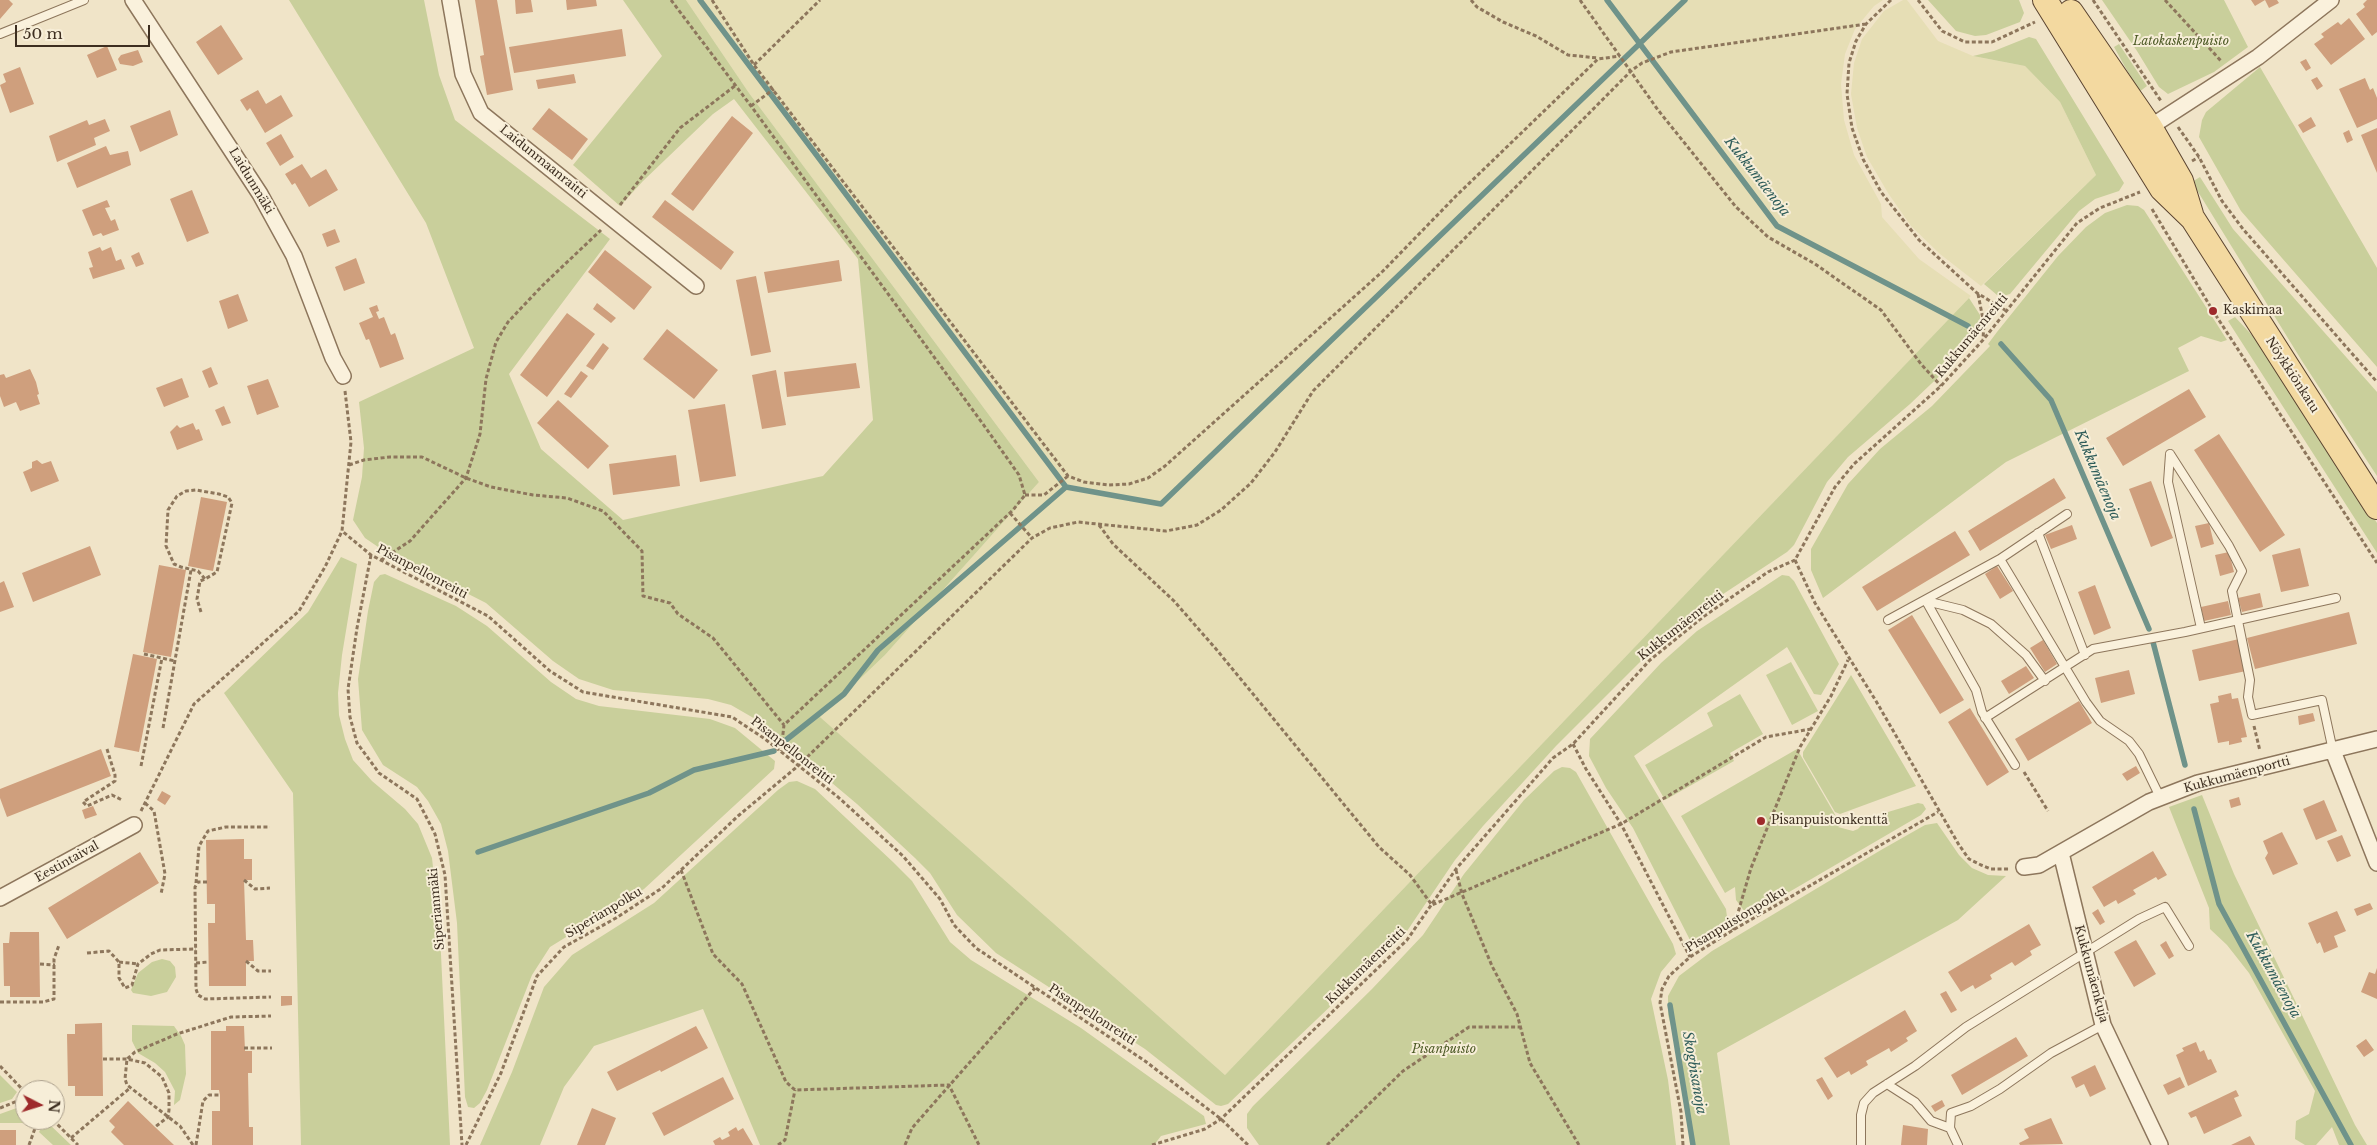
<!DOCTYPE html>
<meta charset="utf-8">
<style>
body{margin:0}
#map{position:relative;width:2377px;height:1145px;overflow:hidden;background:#f0e4c8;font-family:"Libre Baskerville",serif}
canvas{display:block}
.north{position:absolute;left:15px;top:1080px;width:50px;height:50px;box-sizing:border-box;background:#f7eed8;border:1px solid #ada18e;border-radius:50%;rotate:95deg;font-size:14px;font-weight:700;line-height:20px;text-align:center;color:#3d2e20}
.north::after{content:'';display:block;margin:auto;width:18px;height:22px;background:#9e2a2b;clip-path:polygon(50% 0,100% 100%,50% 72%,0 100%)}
.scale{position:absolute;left:15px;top:25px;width:135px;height:22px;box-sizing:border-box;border:2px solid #3d2e20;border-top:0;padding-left:6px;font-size:15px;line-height:18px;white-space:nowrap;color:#3d2e20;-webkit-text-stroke:4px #f7eed8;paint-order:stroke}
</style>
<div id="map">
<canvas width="2377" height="1145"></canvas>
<div class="north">N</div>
<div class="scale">50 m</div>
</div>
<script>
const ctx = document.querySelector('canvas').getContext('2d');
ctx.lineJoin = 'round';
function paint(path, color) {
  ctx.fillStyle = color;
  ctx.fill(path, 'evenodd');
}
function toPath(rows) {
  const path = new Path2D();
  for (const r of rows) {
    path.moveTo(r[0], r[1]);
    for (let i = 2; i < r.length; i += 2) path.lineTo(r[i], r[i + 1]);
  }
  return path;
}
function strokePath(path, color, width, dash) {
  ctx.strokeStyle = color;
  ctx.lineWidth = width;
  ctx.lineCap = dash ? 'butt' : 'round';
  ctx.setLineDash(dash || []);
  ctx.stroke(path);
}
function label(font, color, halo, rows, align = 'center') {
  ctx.font = font + ' "Libre Baskerville",serif';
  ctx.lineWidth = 4;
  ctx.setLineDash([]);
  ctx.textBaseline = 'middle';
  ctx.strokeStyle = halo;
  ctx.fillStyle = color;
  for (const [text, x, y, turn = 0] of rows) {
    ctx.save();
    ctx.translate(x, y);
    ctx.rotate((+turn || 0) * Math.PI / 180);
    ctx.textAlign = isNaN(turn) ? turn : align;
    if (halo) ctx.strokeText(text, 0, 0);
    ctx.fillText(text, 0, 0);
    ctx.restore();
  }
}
const farmland = toPath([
 [686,0,1883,0,1874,6,1855,29,1845,54,1841,84,1844,120,1854,155,1881,204,1882,217,1919,259,1971,296,1225,1075,820,717,885,655,1039,482,749,93],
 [1903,0,1907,0,1938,41,1973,56,2025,66,2060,102,2096,175,1981,286,1940,254,1911,226,1888,193,1867,157,1857,128,1851,94,1854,63,1862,39,1884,11]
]);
const green = toPath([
 [289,0,424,0,439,75,455,120,610,239,509,374,541,449,623,520,823,476,873,420,858,259,734,99,713,114,643,181,620,206,573,165,662,56,623,0,686,0,749,93,1039,482,885,655,820,717,1225,1075,1969,298,1980,315,1980,330,1951,365,1910,404,1848,457,1827,482,1794,545,1787,552,1711,602,1673,630,1639,663,1556,746,1483,826,1455,860,1403,937,1228,1104,1221,1106,1216,1105,1145,1049,996,953,957,915,930,873,915,858,857,804,757,720,731,705,708,699,613,690,579,679,553,661,486,603,384,551,365,538,353,520,362,477,364,448,359,402,474,348,426,223],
 [1928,0,2019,0,2024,13,2020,22,1986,35,1975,36,1956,31],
 [2102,0,2224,0,2248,47,2214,72,2168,94,2159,87,2137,51],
 [2029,37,2036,39,2124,183,2119,191,2095,199,2079,211,2010,294,2003,296,1997,295,1984,284,2096,175,2060,102,2025,66,1973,56,1994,51],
 [2119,44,2147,86,2139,92,2114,47],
 [2260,67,2377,268,2377,367,2241,211,2199,137,2202,120,2206,112],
 [2200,177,2233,229,2377,392,2377,476,2302,361,2192,182],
 [2127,205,2138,206,2144,210,2227,340,2221,342,2201,336,2178,348,2189,371,2006,462,1823,598,1811,570,1811,549,1848,484,1880,449,1932,406,1990,346,1988,344,1997,332,2058,256,2086,227,2105,213],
 [2235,317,2264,348,2377,523,2377,553,2228,321],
 [341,557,357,564,342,655,338,693,339,715,345,739,353,760,372,781,405,809,418,824,432,858,440,933,450,1145,301,1145,293,793,224,693,308,612],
 [385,574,456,606,487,626,551,682,576,699,599,706,710,719,735,728,775,761,774,769,644,889,550,947,532,975,487,1090,480,1103,474,1108,468,1107,465,1097,457,923,448,851,441,824,428,801,417,787,383,765,362,730,358,679,368,611,374,582,380,575],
 [1782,575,1789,576,1794,581,1839,664,1821,695,1814,694,1787,647,1634,756,1726,909,1727,917,1724,927,1699,941,1695,941,1690,940,1633,828,1606,788,1589,756,1590,739,1661,663,1697,631],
 [1791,662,1818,711,1792,725,1766,675],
 [1851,675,1916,786,1840,814,1835,812,1803,757,1803,752],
 [1740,694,1763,734,1730,753,1734,761,1665,800,1645,765,1713,726,1707,713],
 [1797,749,1841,825,1838,827,1853,831,1858,829,1868,818,1918,803,1923,804,1926,809,1921,815,1748,916,1736,900,1735,887,1725,893,1681,816],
 [1562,767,1570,768,1576,772,1673,944,1676,954,1661,972,1651,999,1668,1080,1676,1145,1259,1145,1247,1128,1247,1114,1253,1106,1372,989,1423,935,1464,874,1524,800,1554,771],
 [797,781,815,789,893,862,912,881,950,942,971,960,1081,1028,1204,1116,1206,1124,1161,1136,1154,1145,760,1145,703,1009,594,1046,564,1087,540,1145,480,1145,512,1072,544,987,572,955,654,903,778,790,789,782],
 [2202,795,2234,874,2355,1125,2367,1145,2339,1145,2332,1127,2316,1145,2305,1145,2295,1139,2296,1121,2309,1114,2315,1091,2249,973,2227,945,2210,929,2209,908,2169,807],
 [1937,823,1959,855,1972,868,1988,875,2006,876,1958,920,1717,1053,1730,1145,1690,1145,1687,1094,1682,1066,1668,1015,1668,996,1679,976,1712,951,1881,850,1925,825],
 [162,959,170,961,175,967,176,977,167,992,151,996,133,993,131,990,138,973,152,962],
 [132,1025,174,1026,181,1036,185,1045,186,1074,180,1100,174,1105,175,1091,165,1072,155,1063,138,1053,132,1041],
 [0,1075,17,1092,12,1099,0,1103],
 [25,1105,25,1120,33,1120,31,1125,29,1123,0,1123,0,1114],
 [45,1121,47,1122,71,1145,53,1145,39,1132]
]);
const stream = toPath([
 [700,0,1066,487,1161,504,1685,0],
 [1607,0,1777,226,1968,326],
 [2001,344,2051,400,2149,629],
 [2153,642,2185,765],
 [786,740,844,694,878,650,1066,487],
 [2194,809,2219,904,2351,1145],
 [478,852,649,793,694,770,774,751],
 [1670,1005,1693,1145]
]);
const building = toPath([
 [0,0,9,0,13,4,0,19],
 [475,0,497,0,513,90,487,95,480,56,484,55],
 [515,0,531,0,533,12,516,14],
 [566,0,596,0,597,6,567,10],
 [2251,0,2277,0,2279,3,2269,8,2265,0,2255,6],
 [2367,0,2377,0,2377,32,2372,36,2356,14,2365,7,2363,4],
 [2349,18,2365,39,2331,65,2314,44,2324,37,2321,34,2338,22,2341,25],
 [221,25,243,59,218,75,196,42],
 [622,29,626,56,514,73,509,47],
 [107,46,117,70,97,78,87,55],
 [138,50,143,62,133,66,120,64,118,59,121,55],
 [2306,59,2311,68,2306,71,2300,62],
 [20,67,34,104,10,113,0,85,6,82,3,74],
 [574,74,576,83,538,89,536,80],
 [2317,77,2323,86,2317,90,2311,80],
 [2365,78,2370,90,2373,88,2377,98,2377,119,2357,128,2339,89],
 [258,90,266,104,281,95,293,116,265,133,250,108,247,111,240,100],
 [549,108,588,139,572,160,532,129],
 [170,110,178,135,140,152,130,126],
 [732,116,753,133,693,211,671,194],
 [2311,117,2316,126,2303,133,2298,125],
 [105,119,110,131,94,138,96,145,57,162,49,136,87,120,89,125],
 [2377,128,2377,173,2361,135],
 [2349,130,2353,140,2347,143,2343,133],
 [281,134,294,157,280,166,266,143],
 [106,146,110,155,128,151,131,165,77,188,67,163],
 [302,164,311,178,326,169,338,190,309,207,295,183,292,185,285,174],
 [192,190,209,233,187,242,170,199],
 [107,200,110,207,105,208,111,221,115,219,119,230,103,236,101,233,93,236,82,210],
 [665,200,734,252,721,270,652,217],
 [335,229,340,242,327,247,322,234],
 [100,247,102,251,111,247,116,261,121,259,125,269,93,279,89,268,93,267,88,252],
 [605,250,652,287,634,310,588,272],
 [139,252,144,264,136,267,131,256],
 [356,258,365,283,344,291,335,267],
 [839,260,842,281,768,293,764,272],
 [756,276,771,352,751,356,736,280],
 [238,294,248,321,228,329,219,301],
 [597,303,616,318,611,323,593,309],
 [377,305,379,311,376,312,379,319,384,317,391,335,395,333,404,359,380,368,369,339,366,340,359,323,373,317,369,308],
 [567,313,595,334,547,397,520,375],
 [667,329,718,370,694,399,643,359],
 [603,343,609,348,593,370,586,366],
 [856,363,860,388,787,397,784,372],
 [211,367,218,384,209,388,202,371],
 [30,369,36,382,39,394,37,395,40,404,20,411,16,402,4,407,0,396,0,375,4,374,6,378],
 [776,370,786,425,762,429,752,375],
 [581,371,588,376,571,398,564,394],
 [182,378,189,397,164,407,156,388],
 [268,379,279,407,257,415,247,386],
 [2189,389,2206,417,2123,466,2106,438],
 [558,400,609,446,588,469,537,423],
 [725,404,736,476,700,482,688,410],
 [224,406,231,423,222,426,215,410],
 [193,423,196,430,199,429,203,440,177,450,170,432,177,425,180,428],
 [2219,434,2285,535,2260,552,2194,450],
 [676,455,680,486,613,495,609,464],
 [37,460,42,464,51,461,59,481,31,492,23,472,32,468,32,462],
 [2054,478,2066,498,1980,551,1968,531],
 [2151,481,2173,538,2151,547,2129,489],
 [201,497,227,502,213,571,188,566],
 [2209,523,2214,544,2201,548,2195,526],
 [2072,525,2077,539,2051,549,2045,535],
 [1955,531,1970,555,1877,611,1862,587],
 [90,546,101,575,33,602,22,573],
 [2300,548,2309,586,2281,592,2272,555],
 [2229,552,2234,572,2220,576,2215,555],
 [159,565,186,570,171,657,143,652],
 [1997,566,2013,591,2000,599,1985,574],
 [4,581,14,607,0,612,0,583],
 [2095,585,2111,628,2094,635,2078,592],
 [2260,593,2263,607,2242,612,2238,598],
 [2228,601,2231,615,2204,621,2201,607],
 [2349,612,2357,644,2255,669,2247,638],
 [1912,615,1964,700,1940,714,1888,630],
 [2239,639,2246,671,2199,681,2192,650],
 [2043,640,2057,664,2045,672,2030,648],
 [133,654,157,659,139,752,114,747],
 [2026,666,2034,678,2009,694,2001,681],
 [2129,670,2135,694,2101,703,2095,678],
 [2231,693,2232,699,2238,698,2247,737,2241,738,2242,742,2229,745,2229,741,2218,743,2210,704,2219,702,2218,696],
 [2079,701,2092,723,2028,761,2015,739],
 [1970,708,2009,772,1987,786,1948,722],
 [2313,713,2315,721,2299,725,2298,716],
 [101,749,111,776,7,817,0,798,0,789],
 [2136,766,2140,773,2127,781,2122,774],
 [162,791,171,796,165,805,157,800],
 [2239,797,2241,805,2231,808,2229,800],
 [2324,800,2337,831,2316,840,2303,809],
 [93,806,97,815,85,819,82,810],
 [2282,832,2298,864,2273,875,2265,858,2268,853,2263,841],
 [2342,835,2351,856,2337,862,2327,841],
 [244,839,244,859,252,859,252,880,244,880,246,940,253,940,254,961,246,961,246,986,209,986,208,923,215,923,215,904,207,904,206,840],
 [2153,851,2167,875,2158,880,2156,877,2133,890,2136,894,2118,904,2116,900,2104,907,2092,887],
 [140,852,159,883,67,939,48,908],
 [2370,903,2373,909,2357,916,2354,909],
 [2098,909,2105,922,2100,925,2092,913],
 [2337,911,2346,931,2334,936,2338,947,2324,953,2320,942,2317,944,2308,923],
 [2029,924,2041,945,2030,951,2032,955,2015,966,2012,962,1990,975,1992,979,1975,989,1973,985,1961,992,1948,972],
 [10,932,39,932,40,997,10,997,10,986,4,986,3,943,9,943],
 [2136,940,2156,974,2134,987,2114,952],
 [2166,941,2174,956,2169,959,2160,945],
 [2377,968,2377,999,2361,992,2369,972,2375,974],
 [1946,991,1957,1010,1951,1013,1940,994],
 [281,996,292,996,292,1005,281,1006],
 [1905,1010,1917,1031,1906,1038,1908,1041,1891,1052,1889,1048,1866,1061,1868,1065,1851,1075,1849,1071,1837,1078,1824,1058],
 [102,1023,103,1096,75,1096,75,1086,68,1086,67,1034,75,1034,75,1024],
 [226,1026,244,1026,245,1051,252,1051,252,1073,248,1073,249,1127,253,1127,253,1145,212,1145,212,1111,220,1111,220,1095,219,1090,211,1090,211,1031,226,1031],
 [696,1026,708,1048,661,1072,660,1070,617,1091,607,1072],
 [2016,1037,2028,1056,1962,1095,1951,1075],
 [2366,1039,2374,1050,2364,1057,2356,1046],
 [2196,1042,2200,1052,2204,1050,2208,1060,2211,1059,2217,1072,2188,1086,2176,1055,2184,1051,2182,1048],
 [2095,1065,2106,1089,2090,1097,2084,1084,2076,1088,2071,1077],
 [723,1077,734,1099,664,1136,652,1113],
 [1822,1077,1833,1096,1828,1100,1816,1080],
 [2180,1077,2185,1087,2168,1095,2163,1085],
 [2236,1090,2239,1096,2234,1098,2242,1116,2204,1134,2196,1116,2191,1118,2188,1113],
 [1942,1100,1945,1106,1935,1112,1931,1106],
 [128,1101,155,1127,174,1145,124,1145,111,1132,115,1127,109,1121],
 [592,1108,616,1118,605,1145,577,1145],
 [2051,1118,2063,1144,2020,1145,2019,1143,2029,1138,2024,1129],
 [1903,1125,1928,1129,1927,1145,1901,1145],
 [736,1127,738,1131,743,1128,753,1145,715,1145,713,1141,720,1137,722,1140,730,1136,728,1132],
 [0,1130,16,1130,16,1145,0,1145],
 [2250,1136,2255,1145,2231,1145]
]);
const path = toPath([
 [671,0,751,106,983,424,1019,475,1025,495,1013,510,784,725,781,751],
 [712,0,754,65,1068,476,1084,482,1109,485,1129,484,1148,478,1165,466,1383,271,1456,196,1598,59,1620,56],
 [1471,0,1477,7,1503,22,1536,36,1568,55,1598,58],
 [1580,0,1658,110,1736,207,1768,237,1815,264,1881,310,1921,364,1941,386],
 [1891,0,1866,24,1856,41,1849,63,1847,94,1852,128,1863,159,1881,192,1919,240,1977,293,2005,310],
 [1918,0,1942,31,1965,42,1992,42,2035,22],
 [2093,0,2161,101],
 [2165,0,2222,62],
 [754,65,820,0],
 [751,106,774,89],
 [2178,127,2199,157,2222,201,2243,229,2377,382],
 [2192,161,2199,157],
 [620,205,680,128,736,85],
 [2152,209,2213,311,2377,563],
 [1978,294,1984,324,1983,339],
 [345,391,351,442,342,531,371,555,488,616,550,671,583,692,732,717,765,739,838,797,903,856,940,899,954,925,976,948,1145,1061,1221,1119,1248,1145],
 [349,465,364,460,390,457,422,457,466,478,491,487,533,495,567,498,603,511,642,551,643,596,670,603,678,614,713,638,784,725],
 [1025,495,1044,495,1068,476],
 [1010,513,1032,538],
 [1099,525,1113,544,1174,601,1216,649,1379,847,1410,875,1432,905,1621,824,1766,737,1811,729],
 [371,555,357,628,348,689,350,717,357,743,379,773,417,799,435,834,445,875,462,1145],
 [381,560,410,541,466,478,480,434,486,379,496,342,508,322,543,285,601,230],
 [1795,560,1815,603,1876,701,1959,845,1969,859,1981,865,1991,869,2010,869],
 [201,612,197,599,200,581,205,579,217,572,232,503,228,497,219,494,196,490,186,491,177,496,168,510,166,546,174,564,181,567,198,571,205,579],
 [144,654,175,661],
 [2254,726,2260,751],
 [163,728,191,570],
 [1573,744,1586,769,1621,824,1690,957],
 [107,749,115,775,115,781,83,802,87,806,112,795,122,800],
 [141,766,162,658],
 [2024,772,2048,811],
 [145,803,154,811,165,874,161,894],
 [141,811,194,704,299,611,325,567,342,531],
 [681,870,713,954,742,984,786,1082,795,1090,949,1085,979,1145],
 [1456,870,1462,894,1492,966,1517,1014,1530,1063,1579,1145],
 [244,880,255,889,270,888],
 [207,882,198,882,195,887,196,989,198,995,205,999,271,997],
 [196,883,199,846,208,831,226,827,270,827],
 [1733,930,1751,868,1800,747,1831,696,1848,660],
 [87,953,109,951,119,962,119,978,125,988,132,985,138,964,151,954,160,950,196,949],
 [246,961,258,971,271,971],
 [119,962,138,964],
 [196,963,208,962],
 [40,964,55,965],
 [0,1002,43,1002,54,999,54,959,59,945],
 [244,1048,272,1048],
 [103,1059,127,1059,145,1063,162,1077,169,1093,169,1110,168,1117,155,1127],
 [0,1066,25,1092],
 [0,1108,25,1098],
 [53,1120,78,1145],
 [71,1138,130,1088],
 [29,1145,38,1120],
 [193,1145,180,1126,127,1085,125,1079,127,1059,135,1052,177,1034,231,1017,271,1016],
 [196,1145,203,1101,209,1095,220,1095],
 [466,1145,501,1073,537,976,564,947,616,918,662,888,738,816,798,766,1032,538,1050,528,1078,522,1166,531,1197,525,1221,510,1251,483,1275,452,1313,391,1632,70,1642,63,1671,52,1866,24],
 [778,1145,785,1140,795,1090],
 [905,1145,912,1128,1035,988],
 [1152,1145,1205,1129,1221,1119,1407,940,1456,869,1553,758,1573,744,1650,660,1703,617,1768,572,1795,560,1835,487,1854,464,1941,386,1983,340,2077,223,2100,208,2140,192],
 [1327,1145,1403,1071,1469,1027,1520,1027],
 [1683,1145,1681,1112,1660,1003,1662,989,1669,976,1690,957,1733,930,1938,812]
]);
const service = toPath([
 [0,34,84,0],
 [2170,454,2229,546,2242,571,2232,591,2250,680,2248,697,2252,715,2322,700,2333,751],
 [2170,454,2168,482,2201,628],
 [2038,533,2085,655],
 [2000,559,2086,702,2100,721,2129,741,2139,754,2160,797],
 [1926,601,1976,690,1982,712,2015,765],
 [1926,601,1963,610,1991,624,2026,655,2045,681],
 [1888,620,2000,559,2067,514],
 [1985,718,2093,649,2185,632,2336,598],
 [1887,1084,1915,1102,1931,1121,1950,1128],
 [1861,1145,1861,1115,1864,1103,1873,1093,1915,1066,1966,1027,2139,919,2165,907,2189,946],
 [1958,1145,1950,1128,1951,1113,1971,1106,2000,1089,2051,1053,2103,1025]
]);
const minor = toPath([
 [133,0,260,194,294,256,333,358,343,376],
 [450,0,463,74,481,113,696,286],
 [2144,131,2258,57,2331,0],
 [2333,751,2377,863],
 [2061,853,2103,1025,2160,1145],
 [2024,867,2039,865,2149,802,2198,783,2377,739],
 [0,898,134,825]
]);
const primary = toPath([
 [2045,0,2162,189,2193,219,2377,507],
 [2071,12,2150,127,2181,181,2191,214]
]);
const markers = [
 [2213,311,5,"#9e2a2b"],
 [1761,821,5,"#9e2a2b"]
];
const parkNames = [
 ["Latokaskenpuisto",2181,42],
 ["Pisanpuisto",1444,1050]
];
const streetNames = [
 ["Laidunmaanraitti",543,162,39],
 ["Laidunmäki",251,181,59],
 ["Kukkumäenreitti",1972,336,-50],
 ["Nöykkiönkatu",2292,375,57],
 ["Pisanpellonreitti",422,572,28],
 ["Kukkumäenreitti",1681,626,-38],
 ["Pisanpellonreitti",792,751,38],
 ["Kukkumäenportti",2237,775,-15],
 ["Eestintaival",67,862,-29],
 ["Siperianmäki",437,909,-95],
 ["Siperianpolku",604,913,-31],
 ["Pisanpuistonpolku",1736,920,-31],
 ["Kukkumäenreitti",1366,966,-44],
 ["Kukkumäenkuja",2091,974,75],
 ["Pisanpellonreitti",1092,1015,33]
];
const poiNames = [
 ["Kaskimaa",2223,311],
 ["Pisanpuistonkenttä",1771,821]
];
const waterNames = [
 ["Kukkumäenoja",1757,177,52],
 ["Kukkumäenoja",2097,475,67],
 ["Kukkumäenoja",2273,975,61],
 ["Skogbisanoja",1694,1073,80]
];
paint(farmland, '#e6deb5');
paint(green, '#c9cf9b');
strokePath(stream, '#6f938a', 5.5);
paint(building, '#cf9f7d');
strokePath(service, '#8d765c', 10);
strokePath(minor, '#8d765c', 18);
strokePath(primary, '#5b4430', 26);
strokePath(path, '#8d765c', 3, [4, 2.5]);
strokePath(service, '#faf1dc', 8);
strokePath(minor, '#faf1dc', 15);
strokePath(primary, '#f3d9a0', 24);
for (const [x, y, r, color] of markers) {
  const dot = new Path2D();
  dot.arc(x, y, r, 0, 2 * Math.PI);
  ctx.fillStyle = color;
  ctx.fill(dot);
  strokePath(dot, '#f7eed8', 2);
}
label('italic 12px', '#4d5a26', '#f7eed8', parkNames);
label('12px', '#3d2e20', '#f7eed8', streetNames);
label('12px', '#3d2e20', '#f7eed8', poiNames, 'left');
label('italic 14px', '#2f5d5a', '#f7eed8', waterNames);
</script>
